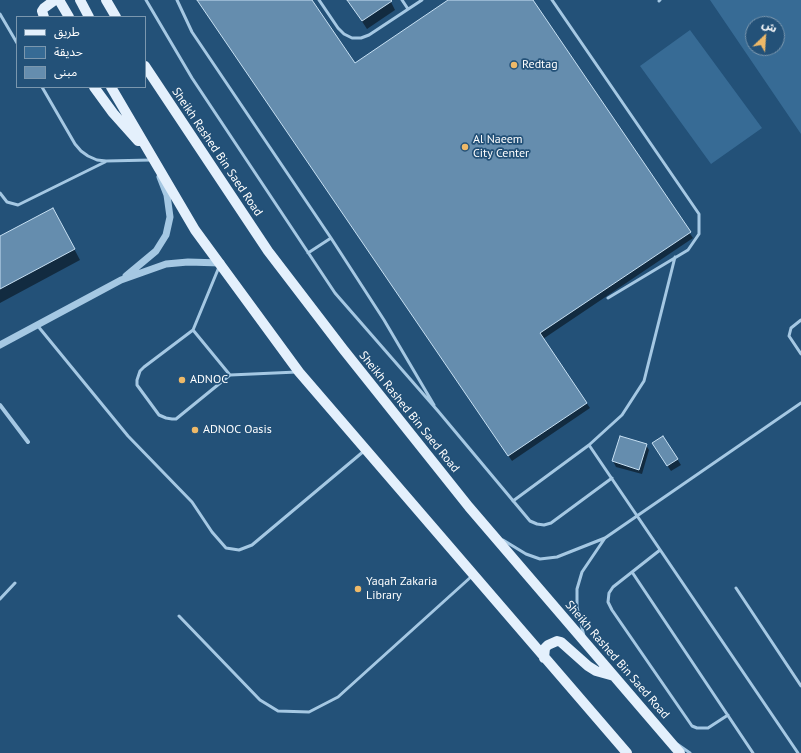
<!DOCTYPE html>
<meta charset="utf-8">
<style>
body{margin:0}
#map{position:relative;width:801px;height:753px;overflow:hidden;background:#235178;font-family:"PT Sans","Noto Sans Arabic",sans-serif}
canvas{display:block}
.legend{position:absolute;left:16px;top:16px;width:130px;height:72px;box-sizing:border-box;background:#235178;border:1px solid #7b97ae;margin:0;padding:5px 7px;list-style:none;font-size:12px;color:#fff}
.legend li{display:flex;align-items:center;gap:8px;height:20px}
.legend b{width:20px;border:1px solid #7b97ae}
.north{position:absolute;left:745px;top:16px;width:40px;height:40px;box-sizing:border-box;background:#235178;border:1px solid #7b97ae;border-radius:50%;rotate:25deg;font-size:11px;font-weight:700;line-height:16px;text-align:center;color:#fff}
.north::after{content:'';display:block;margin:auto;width:14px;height:18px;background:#eeb968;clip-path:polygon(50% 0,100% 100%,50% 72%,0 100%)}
</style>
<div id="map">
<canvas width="801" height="753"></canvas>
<ul class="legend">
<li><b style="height:5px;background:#e4f0fc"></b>طريق</li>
<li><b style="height:11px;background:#376b95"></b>حديقة</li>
<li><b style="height:11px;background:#658dae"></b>مبنى</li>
</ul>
<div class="north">ش</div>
</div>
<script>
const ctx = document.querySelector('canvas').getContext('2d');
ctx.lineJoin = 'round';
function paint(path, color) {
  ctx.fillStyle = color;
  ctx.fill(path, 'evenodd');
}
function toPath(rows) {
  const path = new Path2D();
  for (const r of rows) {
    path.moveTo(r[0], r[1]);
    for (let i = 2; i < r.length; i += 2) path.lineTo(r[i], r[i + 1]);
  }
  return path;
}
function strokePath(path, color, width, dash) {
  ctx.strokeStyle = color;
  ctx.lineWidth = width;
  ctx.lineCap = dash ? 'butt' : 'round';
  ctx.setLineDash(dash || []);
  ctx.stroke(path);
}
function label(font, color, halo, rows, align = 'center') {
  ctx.font = font + ' "PT Sans",sans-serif';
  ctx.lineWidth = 3.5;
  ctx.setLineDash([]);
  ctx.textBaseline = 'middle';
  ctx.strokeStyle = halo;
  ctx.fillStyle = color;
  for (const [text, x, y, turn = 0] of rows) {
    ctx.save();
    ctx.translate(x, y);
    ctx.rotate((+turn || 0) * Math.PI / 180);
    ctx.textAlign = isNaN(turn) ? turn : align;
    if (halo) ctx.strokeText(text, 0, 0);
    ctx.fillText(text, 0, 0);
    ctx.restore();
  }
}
const green = toPath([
 [710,0,801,0,801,134],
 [753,24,777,24,777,48,753,48],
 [690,30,762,128,711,164,640,66]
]);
const shadow = toPath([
 [198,0,311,0,355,64,449,0,531,0,693,238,543,339,590,408,512,461],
 [348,0,390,0,395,10,367,29],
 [59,220,80,260,0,303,0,237],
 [663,437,681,465,671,471,656,449],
 [646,445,649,450,642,474,616,467,613,461]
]);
const building = toPath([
 [197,0,312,0,355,63,448,0,533,0,691,232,540,333,587,403,508,456,197,0],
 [347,0,391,0,392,1,362,21,347,0],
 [53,208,75,249,0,289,0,236,53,208],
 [620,436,647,444,639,470,612,461,620,436],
 [663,436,678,459,667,466,652,443,663,436]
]);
const service = toPath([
 [146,0,192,78,335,293,438,411,530,521,537,524,544,525,551,523,612,478],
 [177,0,192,32,331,238,384,320,434,405],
 [319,0,338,28,344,34,352,38,361,38,369,35,422,0],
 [402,0,408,9],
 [552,0,699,214,699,234,688,250,608,298],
 [659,1,660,0],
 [0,14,17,43],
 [42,87,75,144,81,151,88,156,97,160,106,161,151,160],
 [0,193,7,202,18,205,105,162],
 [308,253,331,238],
 [219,267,193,330,144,367,140,371,137,380,137,385,159,415,166,418,172,419,176,419,230,375],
 [801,320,791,328,789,336,801,354],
 [37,325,128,436,192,502,212,532,226,548,239,550,252,545,364,451],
 [193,330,230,375,297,372],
 [589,445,798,753],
 [513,501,589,445,622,415,644,381,675,257],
 [503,540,526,554,540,559,557,557,605,538,801,403],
 [660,550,613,587,609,593,608,602,612,610,692,726,697,728,708,728,728,715],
 [632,572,753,753],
 [736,588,801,686],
 [0,599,15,583],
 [179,616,260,700,278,711,309,712,338,697,472,576],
 [584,636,577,607,577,589,582,572,605,538],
 [677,744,690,753]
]);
const minor = toPath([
 [0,405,28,442]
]);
const tertiary = toPath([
 [126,276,156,251,166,235,170,217,167,195,160,177],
 [0,345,121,280,166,264,188,262,221,263]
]);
const primary = toPath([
 [59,0,69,17],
 [80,0,89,17],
 [106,0,116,17],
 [44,17,42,11,44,8,55,0],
 [145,66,268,251,343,349,469,507,680,753],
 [94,87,113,113,138,141],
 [111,87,195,230,299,372,627,753],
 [544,658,545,648,548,645,557,641,561,642,588,666,596,671,614,676]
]);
const markers = [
 [514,65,4,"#eeb968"],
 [465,147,4,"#eeb968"],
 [182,380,4,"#eeb968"],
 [195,430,4,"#eeb968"],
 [358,589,4,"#eeb968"]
];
const poiNames = [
 ["Redtag",522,65],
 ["Al Naeem",473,140],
 ["City Center",473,154],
 ["ADNOC",190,380],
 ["ADNOC Oasis",203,430],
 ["Yaqah Zakaria",366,582],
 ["Library",366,596]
];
const streetNames = [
 ["Sheikh Rashed Bin Saed Road",217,152,56],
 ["Sheikh Rashed Bin Saed Road",409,412,51],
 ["Sheikh Rashed Bin Saed Road",617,660,49]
];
paint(green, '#376b95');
paint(shadow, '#0007');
paint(building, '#658dae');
strokePath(building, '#c7e0f3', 1);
strokePath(service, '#a5c8e3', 3);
strokePath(minor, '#a5c8e3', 4);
strokePath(tertiary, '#a5c8e3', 7);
strokePath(primary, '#e4f0fc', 10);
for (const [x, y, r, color] of markers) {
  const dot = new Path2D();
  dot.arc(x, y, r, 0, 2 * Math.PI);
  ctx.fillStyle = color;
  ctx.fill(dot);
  strokePath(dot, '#235178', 1.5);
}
label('12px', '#fff', '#235178', poiNames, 'left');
label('12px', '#fff', '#235178', streetNames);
</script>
